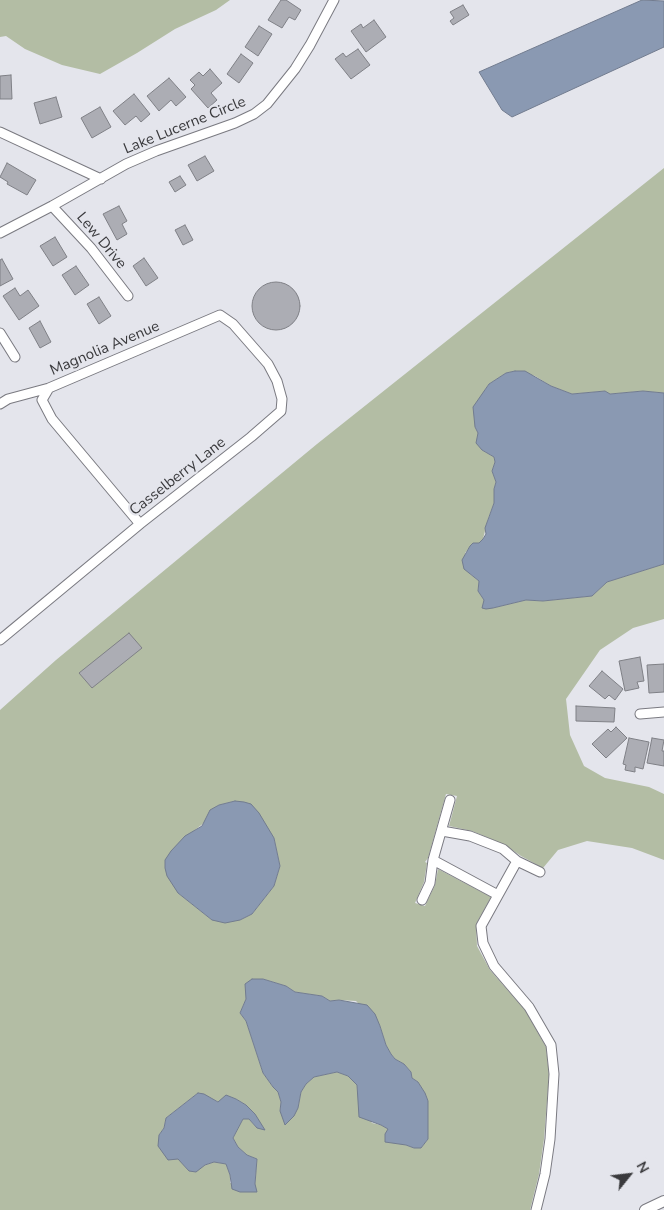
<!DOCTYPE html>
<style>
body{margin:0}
#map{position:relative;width:664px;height:1210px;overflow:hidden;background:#e4e5ec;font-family:"Nunito Sans",sans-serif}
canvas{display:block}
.north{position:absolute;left:604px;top:1150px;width:50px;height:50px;-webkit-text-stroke:4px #e4e5ec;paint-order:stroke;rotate:61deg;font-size:14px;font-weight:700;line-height:20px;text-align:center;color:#3a3a3d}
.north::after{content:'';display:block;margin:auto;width:18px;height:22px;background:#3a3a3d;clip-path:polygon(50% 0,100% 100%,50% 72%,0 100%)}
</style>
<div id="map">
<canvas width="664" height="1210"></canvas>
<div class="north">N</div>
</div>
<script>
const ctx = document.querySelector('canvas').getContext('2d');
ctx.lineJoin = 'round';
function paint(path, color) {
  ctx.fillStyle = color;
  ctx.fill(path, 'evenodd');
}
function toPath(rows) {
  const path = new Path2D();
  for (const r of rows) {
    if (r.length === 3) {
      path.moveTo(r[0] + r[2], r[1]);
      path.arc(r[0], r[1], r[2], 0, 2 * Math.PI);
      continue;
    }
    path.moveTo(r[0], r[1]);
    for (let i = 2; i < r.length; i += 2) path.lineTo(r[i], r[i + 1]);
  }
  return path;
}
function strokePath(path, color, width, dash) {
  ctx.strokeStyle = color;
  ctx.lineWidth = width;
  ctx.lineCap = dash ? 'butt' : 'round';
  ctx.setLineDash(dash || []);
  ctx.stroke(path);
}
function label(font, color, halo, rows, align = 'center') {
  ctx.font = font + ' "Nunito Sans",sans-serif';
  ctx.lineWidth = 4.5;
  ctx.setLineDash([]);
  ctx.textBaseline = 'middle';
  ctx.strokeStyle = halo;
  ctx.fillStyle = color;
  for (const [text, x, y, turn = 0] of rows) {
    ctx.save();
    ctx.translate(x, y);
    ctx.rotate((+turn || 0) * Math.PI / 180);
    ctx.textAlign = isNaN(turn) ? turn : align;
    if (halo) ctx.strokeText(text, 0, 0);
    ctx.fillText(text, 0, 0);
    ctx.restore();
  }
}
const green = toPath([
 [0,0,230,0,216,10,175,29,137,53,100,74,62,65,25,49,6,36,0,37],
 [664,168,664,393,643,391,609,394,605,391,572,394,551,386,535,376,515,371,506,373,489,384,485,390,475,427,478,433,482,450,494,457,495,462,492,471,496,482,494,489,494,503,488,519,483,539,479,543,473,543,465,553,470,574,479,581,478,591,484,600,493,608,526,600,543,601,592,596,607,582,664,564,664,619,633,628,600,650,566,699,570,735,584,766,605,778,649,787,664,794,664,860,632,848,587,841,558,850,543,868,521,856,505,845,472,831,449,826,457,796,446,794,428,858,425,862,427,863,424,882,415,903,425,906,435,885,438,869,491,897,476,924,477,946,490,970,525,1010,546,1047,549,1075,544,1139,539,1174,530,1210,0,1210,0,710,56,660,317,444],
 [235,801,274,838,280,866,274,886,252,914,240,920,212,920,178,893,195,830,205,822,210,811,219,805],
 [263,979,286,986,295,992,322,996,330,1001,339,1000,356,1001,380,1026,386,1045,391,1054,395,1059,404,1064,411,1072,412,1078,418,1082,428,1101,428,1139,421,1148,414,1148,406,1145,388,1129,381,1125,372,1123,359,1100,357,1085,348,1076,337,1072,314,1077,306,1084,301,1092,298,1108,280,1111,281,1102,278,1092,273,1087,263,1073,246,1021,240,1013,246,999],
 [198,1093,219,1102,227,1097,236,1099,246,1105,255,1114,257,1128,249,1119,243,1119,233,1138,238,1147,247,1155,257,1159,255,1184,230,1183,230,1175,226,1164,214,1162,189,1171,159,1135,164,1128,166,1118]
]);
const water = toPath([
 [642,0,664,1,664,47,512,117,502,110,479,72,642,0],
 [515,371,525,371,551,386,572,394,605,391,610,394,643,391,664,393,664,564,607,582,592,596,543,601,526,600,493,608,486,609,482,608,484,600,478,591,479,581,464,569,462,560,470,546,473,543,479,543,483,539,486,534,485,528,494,503,494,489,496,482,492,471,495,462,494,457,482,450,476,443,478,433,475,427,473,407,489,384,506,373,515,371],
 [235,801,244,802,251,804,259,813,274,838,280,866,274,886,252,914,240,920,225,923,212,920,178,893,167,876,165,868,165,860,171,851,185,836,202,826,210,810,219,805,235,801],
 [252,979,263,979,286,986,295,992,322,996,330,1001,339,1000,367,1005,375,1014,380,1026,386,1045,391,1054,395,1059,404,1064,411,1072,412,1078,418,1082,425,1093,428,1101,428,1139,421,1148,414,1148,406,1145,385,1142,385,1134,388,1129,381,1125,359,1117,357,1085,348,1076,337,1072,314,1077,306,1084,301,1092,298,1108,294,1116,285,1125,280,1111,281,1102,278,1092,273,1087,263,1073,246,1021,240,1013,246,999,245,984,252,979],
 [198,1093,204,1094,218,1102,226,1095,236,1099,246,1105,255,1114,265,1130,257,1128,249,1119,243,1119,233,1138,238,1147,247,1155,257,1159,255,1184,257,1192,240,1192,232,1189,230,1175,226,1164,214,1162,205,1165,196,1172,189,1171,178,1159,168,1160,158,1146,159,1135,164,1128,166,1118,198,1093]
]);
const building = toPath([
 [281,0,286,0,301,10,295,20,289,17,282,28,268,20,281,0],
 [463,5,469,15,453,25,450,21,454,18,450,12,463,5],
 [374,20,386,37,366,52,351,31,361,24,363,28,374,20],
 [259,26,272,34,258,56,245,47,259,26],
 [358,49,370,65,351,79,335,59,343,53,346,57,358,49],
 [241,54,253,63,239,83,227,74,241,54],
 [210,69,222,83,211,93,217,100,208,108,191,89,195,85,190,80,199,72,203,76,210,69],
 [11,75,12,99,0,99,0,76,11,75],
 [169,78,186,97,176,106,171,100,159,111,147,96,169,78],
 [134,94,150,114,141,122,136,116,125,125,113,111,134,94],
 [56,97,62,117,40,124,34,103,56,97],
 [100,107,111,127,92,138,81,118,100,107],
 [205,156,214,171,197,181,188,165,205,156],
 [7,163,36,180,27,195,7,184,8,182,0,177,7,163],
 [180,176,186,185,175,192,169,182,180,176],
 [119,206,127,221,122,224,127,234,117,240,103,214,119,206],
 [185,225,193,240,183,245,175,230,185,225],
 [55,237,67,257,53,266,40,246,55,237],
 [144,258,158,278,146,286,133,266,144,258],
 [2,259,13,279,0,286,0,260,2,259],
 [76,266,89,285,75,295,62,275,76,266],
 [276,306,24],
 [15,288,20,296,28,290,39,306,19,320,3,296,15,288],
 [99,297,111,316,99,324,87,304,99,297],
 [40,321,51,342,40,348,29,328,40,321],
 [129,633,142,648,92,688,79,673,129,633],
 [640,657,644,681,637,682,639,688,625,691,619,661,640,657],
 [664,664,664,692,649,693,647,665,664,664],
 [602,671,623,689,615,700,609,695,605,699,589,686,602,671],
 [576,706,615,708,614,722,576,721,576,706],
 [616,727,627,738,606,758,592,744,608,729,611,732,616,727],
 [629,738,649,742,643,769,635,767,635,772,625,770,626,765,623,764,629,738],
 [652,738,664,740,662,751,664,751,664,766,647,763,652,738]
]);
const minor = toPath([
 [0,132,101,179],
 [52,206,91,248,128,296],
 [0,233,52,206,126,164,156,151,235,123,254,114,267,104,295,69,310,45,334,0],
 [0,333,15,357],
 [0,404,8,399,49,388],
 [0,640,140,524,251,437,281,411,282,399,277,381,268,364,233,324,220,315,49,388,42,400,52,419,140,524],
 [640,714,664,712],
 [442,831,470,836,503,849,517,861,540,872],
 [433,860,498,895],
 [517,861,481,926,483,943,494,966,529,1007,551,1045,554,1074,550,1139,545,1174,536,1210],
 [422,900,430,883,433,860,450,800]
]);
const tertiary = toPath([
 [645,1210,664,1201]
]);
const streetNames = [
 ["Lake Lucerne Circle",185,126,-22],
 ["Lew Drive",101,241,50],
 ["Magnolia Avenue",105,349,-23],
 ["Casselberry Lane",178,477,-38]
];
paint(green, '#b3bda4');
paint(water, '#8a99b2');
strokePath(water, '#727c8f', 1);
paint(building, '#acadb4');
strokePath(building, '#7f8086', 1);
strokePath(minor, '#7a7a81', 11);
strokePath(tertiary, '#7a7a81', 12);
strokePath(minor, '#fff', 9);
strokePath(tertiary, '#fff', 10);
label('15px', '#3a3a3d', '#e4e5ec', streetNames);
</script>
